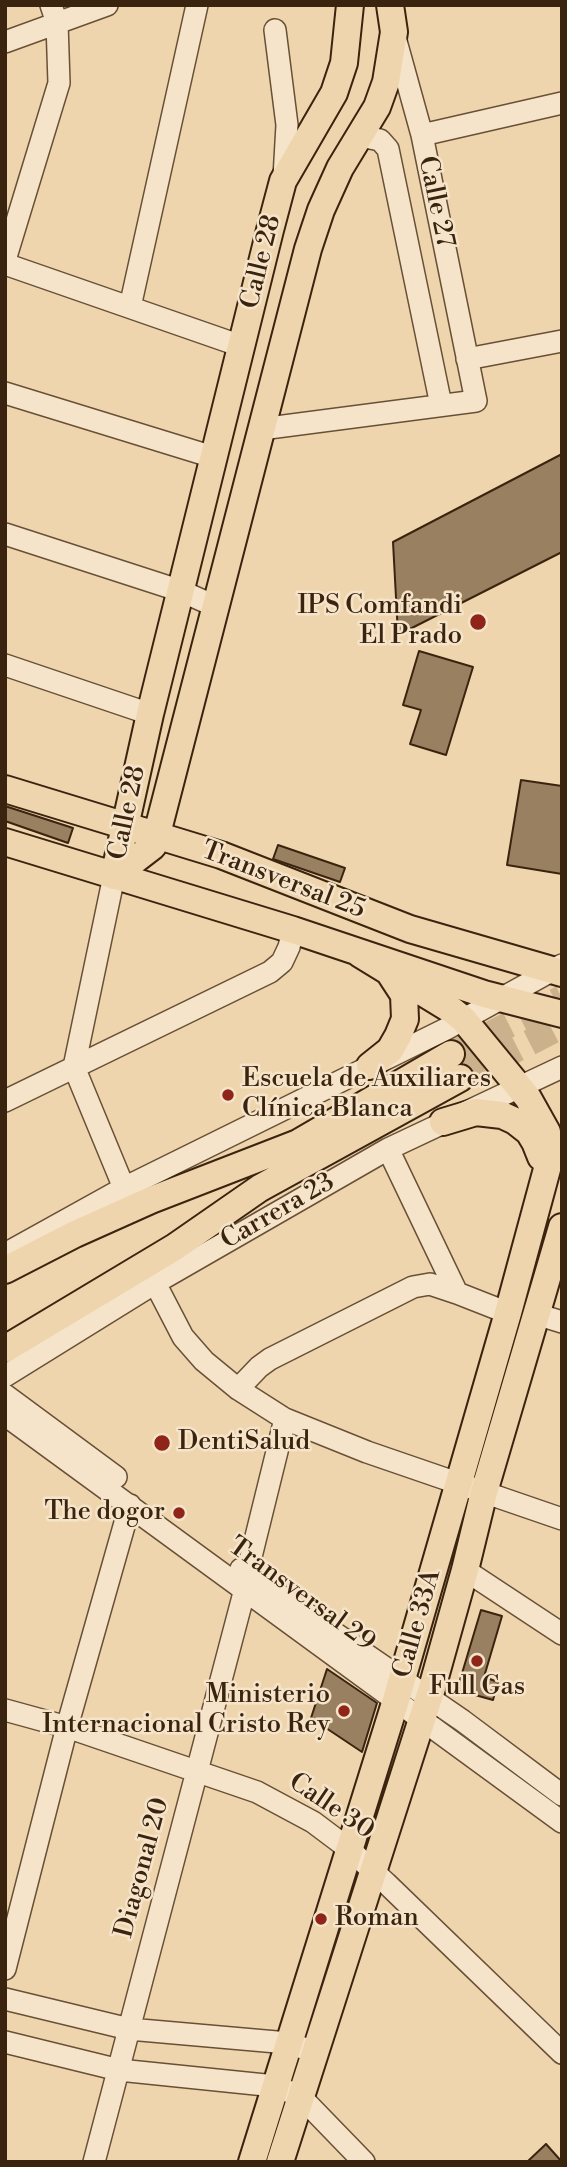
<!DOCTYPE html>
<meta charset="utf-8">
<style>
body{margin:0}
#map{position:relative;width:567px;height:2167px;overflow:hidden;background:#efd5ad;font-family:"Libre Bodoni",serif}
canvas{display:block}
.frame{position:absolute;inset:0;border:7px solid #3b240f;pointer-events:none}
</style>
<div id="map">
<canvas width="567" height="2167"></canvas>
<div class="frame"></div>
</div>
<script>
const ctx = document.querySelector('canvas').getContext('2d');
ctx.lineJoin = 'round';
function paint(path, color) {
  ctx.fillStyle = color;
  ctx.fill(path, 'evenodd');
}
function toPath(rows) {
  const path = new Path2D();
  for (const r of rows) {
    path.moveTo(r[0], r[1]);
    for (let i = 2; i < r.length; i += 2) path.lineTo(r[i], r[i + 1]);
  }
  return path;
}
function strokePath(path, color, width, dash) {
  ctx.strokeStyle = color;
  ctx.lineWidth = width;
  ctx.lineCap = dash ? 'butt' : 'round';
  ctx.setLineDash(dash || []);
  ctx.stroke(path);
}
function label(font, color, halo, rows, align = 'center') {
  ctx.font = font + ' "Libre Bodoni",serif';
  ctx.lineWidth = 5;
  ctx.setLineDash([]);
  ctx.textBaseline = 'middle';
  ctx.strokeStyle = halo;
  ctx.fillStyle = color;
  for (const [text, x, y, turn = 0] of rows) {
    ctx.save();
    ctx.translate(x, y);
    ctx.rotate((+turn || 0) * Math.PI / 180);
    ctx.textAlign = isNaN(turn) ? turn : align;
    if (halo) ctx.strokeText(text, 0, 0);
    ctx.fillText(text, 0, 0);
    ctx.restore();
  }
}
const building = toPath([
 [562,454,562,552,398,635,393,542,562,454],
 [419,651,473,667,446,755,410,744,421,710,403,705,419,651],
 [521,780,562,786,562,874,507,865,521,780],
 [5,806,73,828,68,843,5,821,5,806],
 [278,845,345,868,340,882,273,859,278,845],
 [481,1610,502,1616,484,1677,498,1682,493,1700,457,1690,481,1610],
 [327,1669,377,1703,362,1752,311,1718,327,1669],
 [546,2144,562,2162,527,2162,546,2144]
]);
const majorTunnel = toPath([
 [451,1054,562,998],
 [460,1078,562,1026]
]);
const minor = toPath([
 [275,30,287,125,284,177],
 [5,42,107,5],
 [422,135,562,103],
 [360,136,380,140,388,149,441,405],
 [5,260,59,83,57,23,51,5],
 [5,264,241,346],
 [130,307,197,5],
 [467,359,562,341],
 [5,393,213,457],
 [261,429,476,401,422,135,396,41],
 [5,534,181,591,217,607],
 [5,665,150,714],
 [114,876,74,1067,124,1188],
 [5,1101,270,972,282,962,289,947,293,930],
 [388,1149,457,1293,508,1313],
 [5,1254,124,1188,446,1029,562,965],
 [155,1283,183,1337,204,1361,238,1389,285,1419,367,1452,562,1519],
 [536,1314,562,1322],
 [5,1376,155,1283,388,1149,562,1067],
 [238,1389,259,1367,270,1359,413,1287,430,1284,457,1293],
 [5,1395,116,1477],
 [5,1415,562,1822],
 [241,1569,463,1721,562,1795],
 [465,1570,562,1634],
 [247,1573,285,1419],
 [5,1710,67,1727,257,1792,313,1822,349,1849,386,1883,562,2053],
 [5,1969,67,1727,130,1505],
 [5,1999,129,2029,288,2043,303,2048],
 [5,2042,119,2070,275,2086,300,2096,364,2162],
 [94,2162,245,1589]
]);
const major = toPath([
 [5,789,221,855,410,929,562,973],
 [5,842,293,930,484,994,562,1014],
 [114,876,153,846,159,826,308,249,321,210,340,168,377,107,386,82,394,32,390,5],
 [114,876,150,714,270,230,283,181,334,93,344,63,350,5],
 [370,1066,390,1050,398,1036,405,1019,404,995,389,972],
 [443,1122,476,1112,502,1115,515,1121,529,1132,535,1142,541,1157],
 [5,1270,75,1234,151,1200,298,1143,451,1054],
 [5,1349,175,1247,260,1188,460,1078],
 [252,2162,396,1700,508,1313,550,1158,547,1132,528,1098,464,1020,453,1011,360,954],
 [280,2162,432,1688,465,1570,484,1492,562,1227]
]);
const markers = [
 [478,622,9,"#8f2418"],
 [228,1095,7,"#8f2418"],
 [162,1443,9,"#8f2418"],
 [179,1513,7,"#8f2418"],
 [477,1661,7,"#8f2418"],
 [344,1711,7,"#8f2418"],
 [321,1919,7,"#8f2418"]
];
const streetNames = [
 ["Calle 27",435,202,78],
 ["Calle 28",262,262,-76],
 ["Calle 28",128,813,-78],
 ["Transversal 25",283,881,21],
 ["Carrera 23",278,1212,-30],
 ["Transversal 29",301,1595,36],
 ["Calle 33A",418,1624,-74],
 ["Calle 30",331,1807,34],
 ["Diagonal 20",143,1868,-75]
];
const poiNames = [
 ["IPS Comfandi",462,607],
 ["El Prado",462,637],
 ["Escuela de Auxiliares",242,1080,"left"],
 ["Clínica Blanca",242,1110,"left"],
 ["DentiSalud",178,1443,"left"],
 ["The dogor",165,1513],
 ["Full Gas",477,1688,"center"],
 ["Ministerio",330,1696],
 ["Internacional Cristo Rey",330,1726],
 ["Roman",335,1919,"left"]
];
paint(building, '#998061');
strokePath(building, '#3b240f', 2);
strokePath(majorTunnel, '#cbb28d', 26, [26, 13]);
strokePath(minor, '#685036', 24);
strokePath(major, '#3b240f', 30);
strokePath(minor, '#f5e4ca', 21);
strokePath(major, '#efd5ad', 26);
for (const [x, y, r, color] of markers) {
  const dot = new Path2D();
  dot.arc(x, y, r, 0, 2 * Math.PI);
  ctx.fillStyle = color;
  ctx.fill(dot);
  strokePath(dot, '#f5e4ca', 2.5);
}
label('26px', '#3b240f', '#f5e4ca', streetNames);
label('26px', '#3b240f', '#f5e4ca', poiNames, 'right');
</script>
